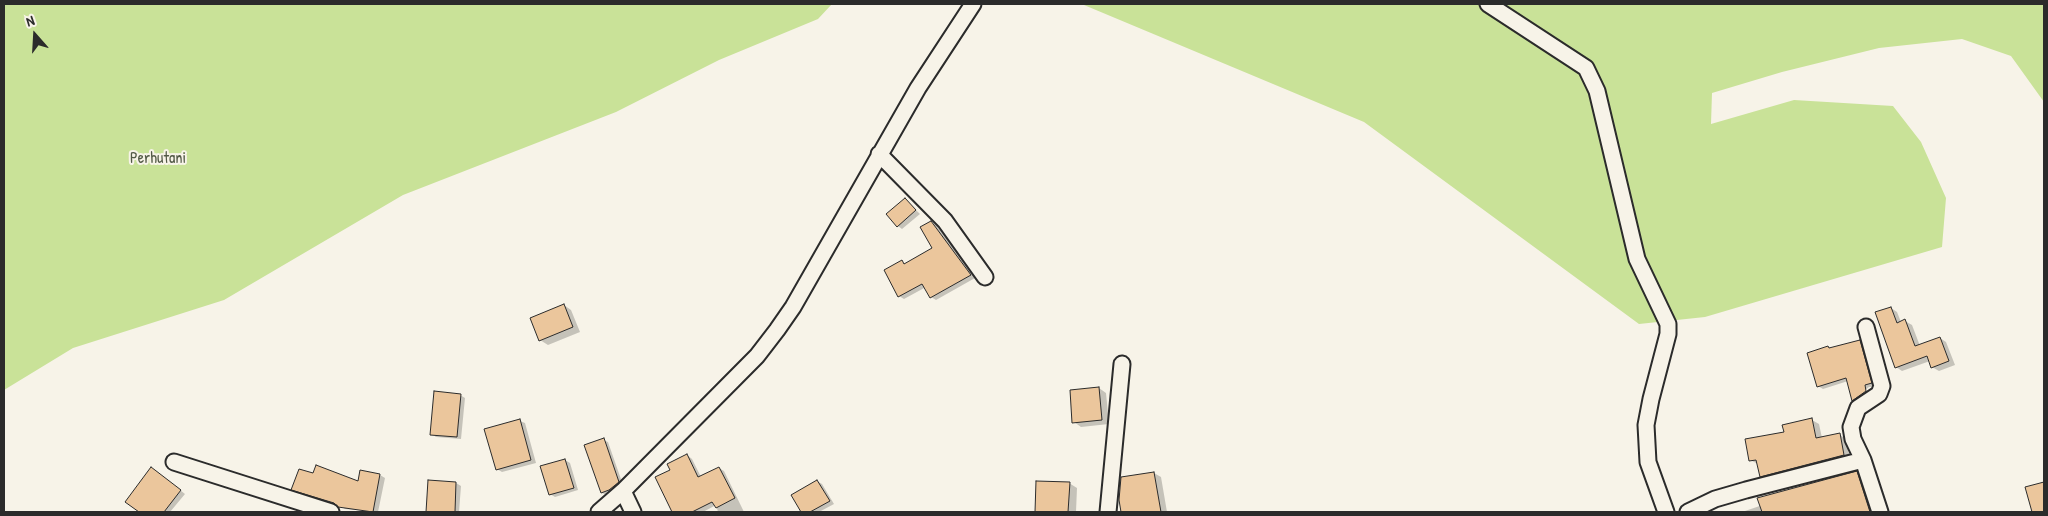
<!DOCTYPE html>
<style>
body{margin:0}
#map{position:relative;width:2048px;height:516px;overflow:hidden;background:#f7f3e8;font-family:"Patrick Hand",sans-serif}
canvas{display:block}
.frame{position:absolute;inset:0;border:5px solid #2b2b2b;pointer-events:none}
.north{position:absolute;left:10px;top:10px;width:50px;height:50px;-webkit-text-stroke:4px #f7f3e8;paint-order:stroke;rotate:341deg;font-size:14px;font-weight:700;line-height:20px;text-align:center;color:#2b2b2b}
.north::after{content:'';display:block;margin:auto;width:18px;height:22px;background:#2b2b2b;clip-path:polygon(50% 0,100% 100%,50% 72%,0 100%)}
</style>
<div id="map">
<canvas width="2048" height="516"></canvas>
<div class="frame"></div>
<div class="north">N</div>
</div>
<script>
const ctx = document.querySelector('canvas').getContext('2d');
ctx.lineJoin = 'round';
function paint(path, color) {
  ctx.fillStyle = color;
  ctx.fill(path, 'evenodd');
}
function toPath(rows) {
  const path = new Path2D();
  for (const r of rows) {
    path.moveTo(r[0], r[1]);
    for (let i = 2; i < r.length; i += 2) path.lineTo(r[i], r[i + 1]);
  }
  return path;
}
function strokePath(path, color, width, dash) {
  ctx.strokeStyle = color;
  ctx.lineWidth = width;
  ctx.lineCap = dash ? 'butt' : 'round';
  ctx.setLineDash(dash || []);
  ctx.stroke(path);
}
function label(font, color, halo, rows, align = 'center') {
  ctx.font = font + ' "Patrick Hand",sans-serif';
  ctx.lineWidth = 4;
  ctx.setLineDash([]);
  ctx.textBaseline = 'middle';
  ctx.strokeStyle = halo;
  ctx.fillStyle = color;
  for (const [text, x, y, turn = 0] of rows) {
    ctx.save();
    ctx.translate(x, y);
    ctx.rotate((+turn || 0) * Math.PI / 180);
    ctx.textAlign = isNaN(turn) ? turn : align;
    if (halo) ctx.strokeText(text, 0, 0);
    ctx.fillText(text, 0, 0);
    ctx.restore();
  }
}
const green = toPath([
 [4,4,832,4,818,19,719,60,616,112,403,195,224,300,73,348,4,390],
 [1085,4,2044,4,2044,102,2011,56,1962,39,1879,48,1782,72,1712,93,1711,124,1794,100,1893,106,1921,142,1946,198,1942,247,1705,317,1639,324,1364,122,1084,5]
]);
const shadow = toPath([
 [905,199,920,214,902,229,898,226],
 [931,222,936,225,975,278,936,300,931,297,926,287,904,299,899,296,902,262,906,264,934,249],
 [564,305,571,310,580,332,548,345,540,340],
 [1891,308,1897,312,1901,322,1905,321,1912,325,1920,346,1940,338,1946,342,1955,365,1939,371,1932,367,1930,361,1902,371,1896,367],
 [1860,342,1865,344,1876,386,1869,387,1855,398,1855,401,1870,390,1871,394,1857,403,1853,401,1848,381,1823,389,1818,386,1828,347,1831,349],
 [1099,388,1106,393,1109,424,1081,427,1074,422],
 [460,395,465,398,461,439,436,437,432,434],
 [1812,420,1819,424,1822,438,1840,435,1846,439,1850,459,1768,480,1761,476,1758,464,1750,460,1785,433],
 [520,421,525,423,536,463,502,472,497,469],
 [603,440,608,442,623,485,607,495,602,493],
 [687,455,692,459,701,477,719,468,724,471,744,512,718,512,716,505,703,512,674,512,657,478,671,471],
 [565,460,570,463,578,490,555,497,550,494],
 [156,471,185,494,170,512,140,512],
 [1154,473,1161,477,1167,512,1122,512,1120,500],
 [1857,473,1862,476,1874,512,1742,512],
 [380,475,385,478,378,512,345,509,338,504,298,492,359,483],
 [429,481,456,483,461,486,459,512,427,512],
 [817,481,822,484,834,504,819,512,802,512,792,496],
 [1037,482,1069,483,1077,488,1076,512,1036,512]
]);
const building = toPath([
 [905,198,916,210,897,227,886,214,905,198],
 [931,221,971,275,930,298,922,284,898,297,884,270,902,260,904,264,932,248,920,227,931,221],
 [564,304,573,327,539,341,530,318,564,304],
 [1891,307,1897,323,1905,319,1915,346,1940,337,1949,361,1931,368,1927,356,1895,368,1875,312,1891,307],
 [1860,340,1872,383,1865,385,1866,391,1852,401,1846,378,1817,387,1807,353,1828,346,1829,348,1860,340],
 [1099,387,1102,420,1072,423,1070,390,1099,387],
 [434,391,461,394,457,437,430,435,434,391],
 [1812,418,1816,438,1840,433,1844,455,1760,477,1756,460,1749,461,1745,439,1784,432,1782,425,1812,418],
 [520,419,531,460,496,470,484,429,520,419],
 [604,438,619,482,609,490,601,493,584,445,604,438],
 [687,454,698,477,719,467,735,498,716,508,712,502,692,512,672,512,655,477,670,470,667,464,687,454],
 [565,459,574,488,549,495,540,466,565,459],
 [316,465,358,481,360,470,380,474,373,512,338,507,334,503,291,490,299,469,313,473,316,465],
 [151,467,181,490,164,512,139,512,125,502,151,467],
 [1857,471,1870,512,1762,512,1757,498,1857,471],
 [1154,472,1161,512,1121,512,1119,500,1121,477,1154,472],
 [428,480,456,482,455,512,426,512,428,480],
 [817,480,830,501,810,512,801,512,791,495,817,480],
 [1036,481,1070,482,1068,512,1035,512,1036,481],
 [2044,482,2044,512,2032,512,2025,487,2044,482]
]);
const minor = toPath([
 [1488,4,1586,68,1597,91,1637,259,1668,324,1668,334,1651,399,1646,425,1648,462,1666,512],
 [879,154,945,221,985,277],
 [1866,327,1882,386,1879,394,1858,408,1851,427,1853,439,1863,460,1880,512],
 [174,462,331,512],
 [623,491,633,512],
 [599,512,623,491,757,356,777,330,793,307,918,88,973,4],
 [1108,512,1122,364],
 [1688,512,1715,499,1746,490,1863,460]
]);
const parkNames = [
 ["Perhutani",158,159]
];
paint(green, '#c9e298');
paint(shadow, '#0003');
paint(building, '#ebc69c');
strokePath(building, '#2b2b2b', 1);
strokePath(minor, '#2b2b2b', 19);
strokePath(minor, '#f7f3e8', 15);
label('16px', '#525946', '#f7f3e8', parkNames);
</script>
